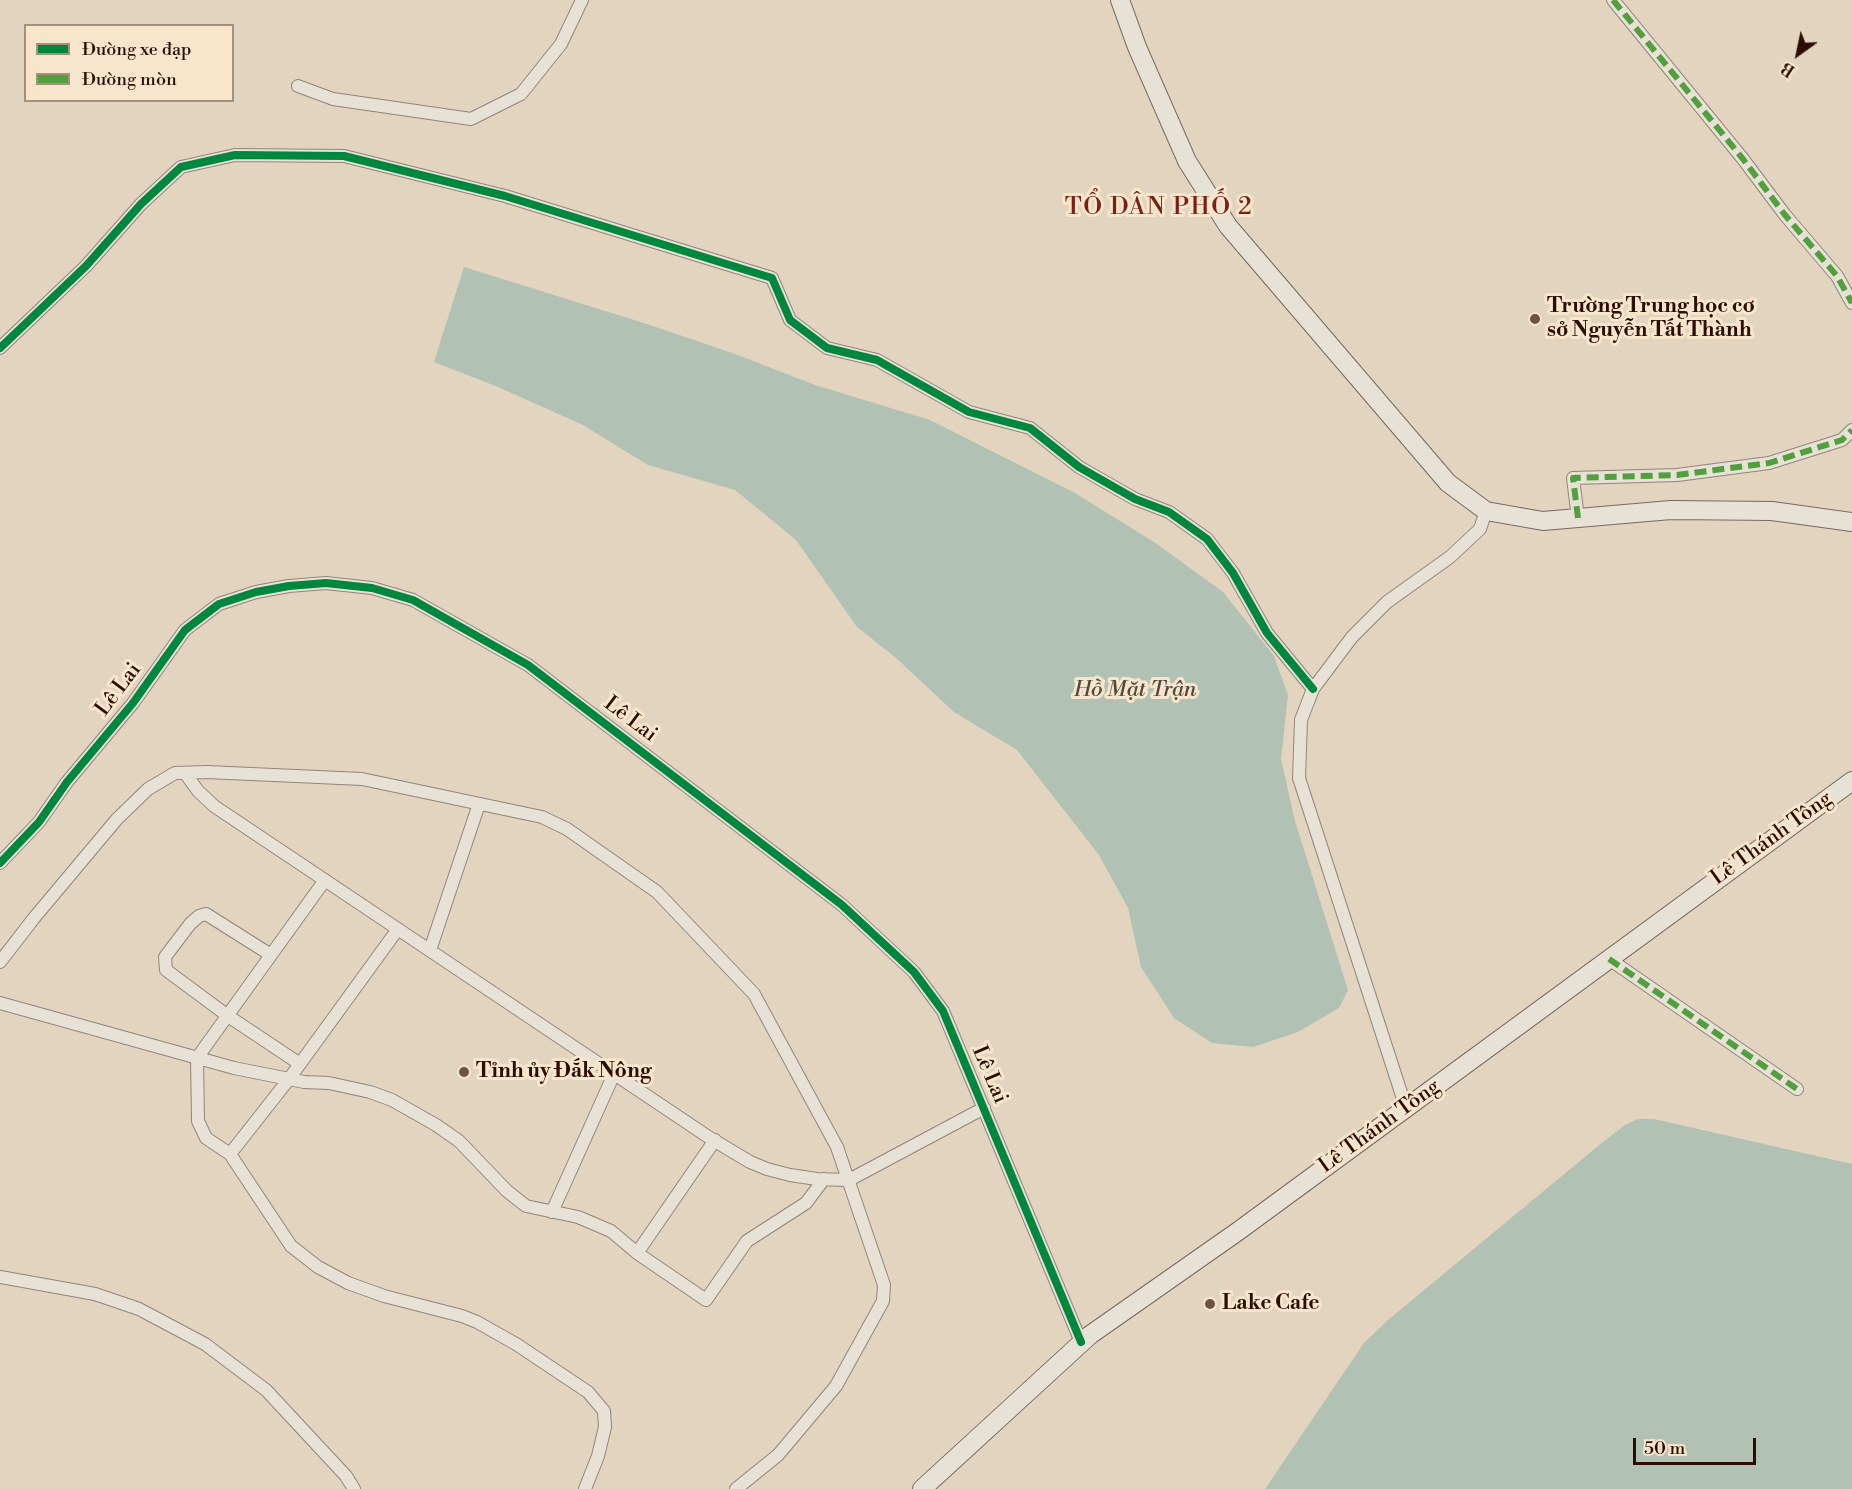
<!DOCTYPE html>
<meta charset="utf-8">
<style>
body{margin:0}
#map{position:relative;width:1852px;height:1489px;overflow:hidden;background:#e3d4bf;font-family:"Libre Bodoni",serif}
canvas{display:block}
.legend{position:absolute;left:24px;top:24px;width:210px;height:78px;box-sizing:border-box;background:#f7e6cc;border:2px solid #a68f7c;margin:0;padding:8px 10px;list-style:none;font-size:18px;color:#2d0d03}
.legend li{display:flex;align-items:center;gap:12px;height:30px}
.legend b{width:30px;border:2px solid #a68f7c}
.north{position:absolute;left:1768px;top:24px;width:60px;height:60px;-webkit-text-stroke:4px #f7e6cc;paint-order:stroke;rotate:213deg;font-size:16px;font-weight:700;line-height:24px;text-align:center;color:#2d0d03}
.north::after{content:'';display:block;margin:auto;width:21px;height:27px;background:#2d0d03;clip-path:polygon(50% 0,100% 100%,50% 72%,0 100%)}
.scale{position:absolute;left:1633px;top:1438px;width:123px;height:27px;box-sizing:border-box;border:3px solid #2d0d03;border-top:0;padding-left:8px;font-size:18px;line-height:21px;white-space:nowrap;color:#2d0d03;-webkit-text-stroke:4px #f7e6cc;paint-order:stroke}
</style>
<div id="map">
<canvas width="1852" height="1489"></canvas>
<ul class="legend">
<li><b style="height:8px;background:#00873e"></b>Đường xe đạp</li>
<li><b style="height:8px;background:#529f3d"></b>Đường mòn</li>
</ul>
<div class="north">B</div>
<div class="scale">50 m</div>
</div>
<script>
const ctx = document.querySelector('canvas').getContext('2d');
ctx.lineJoin = 'round';
function paint(path, color) {
  ctx.fillStyle = color;
  ctx.fill(path, 'evenodd');
}
function toPath(rows) {
  const path = new Path2D();
  for (const r of rows) {
    path.moveTo(r[0], r[1]);
    for (let i = 2; i < r.length; i += 2) path.lineTo(r[i], r[i + 1]);
  }
  return path;
}
function strokePath(path, color, width, dash) {
  ctx.strokeStyle = color;
  ctx.lineWidth = width;
  ctx.lineCap = dash ? 'butt' : 'round';
  ctx.setLineDash(dash || []);
  ctx.stroke(path);
}
function label(font, color, halo, rows, align = 'center') {
  ctx.font = font + ' "Libre Bodoni",serif';
  ctx.lineWidth = 6;
  ctx.setLineDash([]);
  ctx.textBaseline = 'middle';
  ctx.strokeStyle = halo;
  ctx.fillStyle = color;
  for (const [text, x, y, turn = 0] of rows) {
    ctx.save();
    ctx.translate(x, y);
    ctx.rotate((+turn || 0) * Math.PI / 180);
    ctx.textAlign = isNaN(turn) ? turn : align;
    if (halo) ctx.strokeText(text, 0, 0);
    ctx.fillText(text, 0, 0);
    ctx.restore();
  }
}
const water = toPath([
 [464,267,647,324,738,355,815,385,930,420,1075,493,1157,544,1223,592,1274,656,1288,695,1281,759,1295,821,1348,990,1339,1008,1298,1032,1253,1047,1212,1043,1174,1018,1141,967,1128,908,1099,855,1017,750,954,712,895,657,857,627,796,540,735,490,648,465,583,425,498,387,434,362],
 [1638,1119,1654,1119,1852,1164,1852,1489,1265,1489,1364,1343,1388,1320,1598,1146,1625,1125]
]);
const street = toPath([
 [1613,0,1743,159,1785,215,1837,276,1852,303],
 [298,86,333,99,471,119,521,94,561,44,582,0],
 [0,348,86,266,141,204,181,167,235,155,344,156,505,196,772,278,790,320,827,348,877,360,969,412,1030,428,1079,467,1135,499,1169,512,1207,539,1233,573,1267,633,1313,689],
 [1578,518,1573,478,1677,475,1769,463,1842,440,1852,430],
 [185,773,198,791,214,806,710,1138,750,1162,767,1169,790,1175,817,1179,849,1180,984,1108],
 [0,863,39,822,67,782,133,703,185,630,219,604,256,592,289,586,326,583,372,588,413,600,528,665,842,905,914,972,943,1011,1081,1342],
 [325,880,197,1058,198,1121,206,1138,230,1154,291,1246,318,1267,348,1283,384,1296,462,1316,477,1322,516,1344,588,1392,604,1411,605,1427,598,1456,585,1489],
 [430,950,479,804],
 [271,955,206,914,199,916,190,924,165,957,166,970,228,1016,300,1064],
 [1609,959,1797,1089],
 [0,962,34,918,117,819,148,789,175,773,207,772,362,779,542,817,567,829,657,892,754,994,837,1147,884,1285,883,1301,836,1386,778,1455,736,1489],
 [0,1003,234,1068,304,1082,329,1083,370,1092,392,1100,436,1125,459,1141,507,1191,526,1206,578,1217,611,1231,637,1253,706,1300,747,1241,806,1203,824,1179],
 [1406,1108,1299,778,1301,720,1313,689,1352,637,1387,602,1450,557,1480,529,1486,511],
 [230,1154,289,1079,398,929],
 [552,1212,614,1074],
 [637,1253,715,1140],
 [0,1277,95,1294,139,1309,205,1344,266,1390,346,1476,354,1489]
]);
const secondary = toPath([
 [1120,0,1137,47,1187,161,1228,226,1448,483,1486,511,1543,521,1671,510,1772,511,1852,522],
 [922,1489,1090,1335,1237,1232,1852,781]
]);
const quiet = toPath([
 [1613,0,1743,159,1785,215,1837,276,1852,303],
 [1578,518,1573,478,1677,475,1769,463,1842,440,1852,430],
 [1609,959,1797,1089]
]);
const cycleway = toPath([
 [0,348,86,266,141,204,181,167,235,155,344,156,505,196,772,278,790,320,827,348,877,360,969,412,1030,428,1079,467,1135,499,1169,512,1207,539,1233,573,1267,633,1313,689],
 [0,863,39,822,67,782,133,703,185,630,219,604,256,592,289,586,326,583,372,588,413,600,528,665,842,905,914,972,943,1011,1081,1342]
]);
const markers = [
 [1535,319,6,"#6d5345"],
 [464,1072,6,"#6d5345"],
 [1210,1304,6,"#6d5345"]
];
const poiNames = [
 ["Trường Trung học cơ",1547,307],
 ["sở Nguyễn Tất Thành",1547,331],
 ["Tỉnh ủy Đắk Nông",476,1072],
 ["Lake Cafe",1222,1304]
];
const streetNames = [
 ["Lê Lai",119,690,-53],
 ["Lê Lai",630,720,37],
 ["Lê Thánh Tông",1772,839,-36],
 ["Lê Lai",989,1075,67],
 ["Lê Thánh Tông",1380,1127,-36]
];
const waterNames = [
 ["Hồ Mặt Trận",1135,691]
];
const quarterNames = [
 ["TỔ DÂN PHỐ 2",1159,208]
];
paint(water, '#b1c1b4');
strokePath(street, '#918578', 14);
strokePath(secondary, '#776a5f', 20);
strokePath(street, '#e8e1d6', 12);
strokePath(secondary, '#e8e1d6', 18);
strokePath(quiet, '#529f3d', 6, [12, 6]);
strokePath(cycleway, '#00873e', 8);
for (const [x, y, r, color] of markers) {
  const dot = new Path2D();
  dot.arc(x, y, r, 0, 2 * Math.PI);
  ctx.fillStyle = color;
  ctx.fill(dot);
  strokePath(dot, '#f7e6cc', 2);
}
label('bold 21px', '#2d0d03', '#f7e6cc', poiNames, 'left');
label('21px', '#2d0d03', '#f7e6cc', streetNames);
label('italic 22px', '#54493f', '#f7e6cc', waterNames);
ctx.letterSpacing = '1.5px';
label('24px', '#7a1f14', '#f7e6cc', quarterNames);
ctx.letterSpacing = '0px';
</script>
